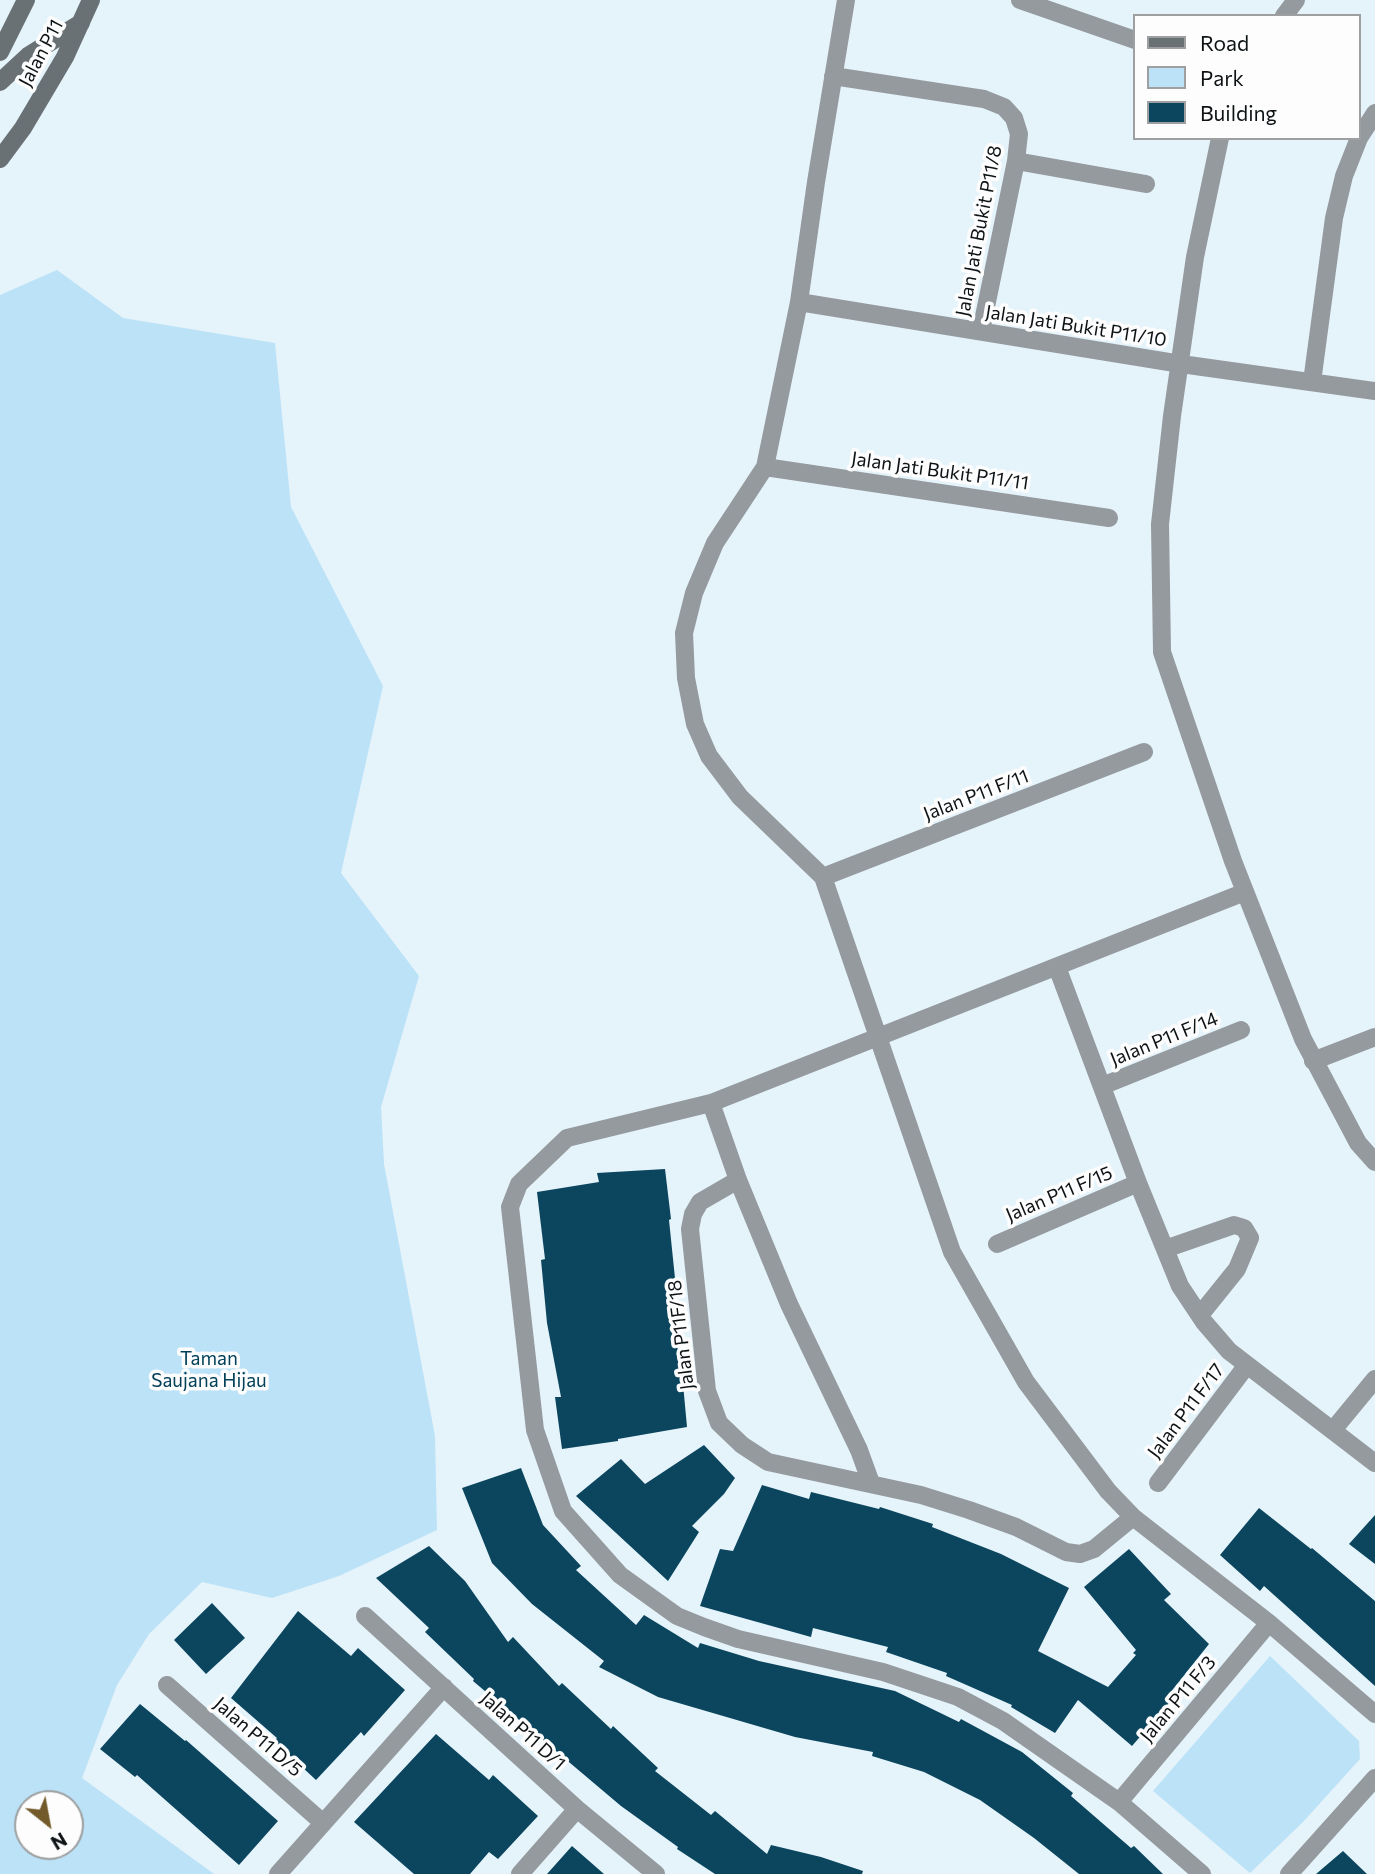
<!DOCTYPE html>
<style>
body{margin:0}
#map{position:relative;width:1375px;height:1874px;overflow:hidden;background:#e5f3fb;font-family:Commissioner,sans-serif}
canvas{display:block}
.legend{position:absolute;left:1133px;top:14px;width:228px;height:126px;box-sizing:border-box;background:#fdfdfd;border:2px solid #9d9fa0;margin:0;padding:9px 12px;list-style:none;font-size:21px;color:#0d1214}
.legend li{display:flex;align-items:center;gap:14px;height:35px}
.legend b{width:35px;border:2px solid #9d9fa0}
.north{position:absolute;left:14px;top:1790px;width:70px;height:70px;box-sizing:border-box;background:#fdfdfd;border:2px solid #9d9fa0;border-radius:50%;rotate:149deg;font-size:19px;font-weight:700;line-height:28px;text-align:center;color:#0d1214}
.north::after{content:'';display:block;margin:auto;width:24px;height:32px;background:#725a2a;clip-path:polygon(50% 0,100% 100%,50% 72%,0 100%)}
</style>
<div id="map">
<canvas width="1375" height="1874"></canvas>
<ul class="legend">
<li><b style="height:9px;background:#697175"></b>Road</li>
<li><b style="height:19px;background:#bce2f7"></b>Park</li>
<li><b style="height:19px;background:#0b465e"></b>Building</li>
</ul>
<div class="north">N</div>
</div>
<script>
const ctx = document.querySelector('canvas').getContext('2d');
ctx.lineJoin = 'round';
function paint(path, color) {
  ctx.fillStyle = color;
  ctx.fill(path, 'evenodd');
}
function toPath(rows) {
  const path = new Path2D();
  for (const r of rows) {
    path.moveTo(r[0], r[1]);
    for (let i = 2; i < r.length; i += 2) path.lineTo(r[i], r[i + 1]);
  }
  return path;
}
function strokePath(path, color, width, dash) {
  ctx.strokeStyle = color;
  ctx.lineWidth = width;
  ctx.lineCap = dash ? 'butt' : 'round';
  ctx.setLineDash(dash || []);
  ctx.stroke(path);
}
function label(font, color, halo, rows, align = 'center') {
  ctx.font = font + ' Commissioner,sans-serif';
  ctx.lineWidth = 7;
  ctx.setLineDash([]);
  ctx.textBaseline = 'middle';
  ctx.strokeStyle = halo;
  ctx.fillStyle = color;
  for (const [text, x, y, turn = 0] of rows) {
    ctx.save();
    ctx.translate(x, y);
    ctx.rotate((+turn || 0) * Math.PI / 180);
    ctx.textAlign = isNaN(turn) ? turn : align;
    if (halo) ctx.strokeText(text, 0, 0);
    ctx.fillText(text, 0, 0);
    ctx.restore();
  }
}
const green = toPath([
 [57,270,123,318,275,343,291,507,383,686,341,873,419,976,381,1107,384,1164,435,1436,437,1530,339,1576,272,1598,202,1582,149,1634,117,1685,82,1778,214,1874,0,1874,0,295],
 [28,1804,70,1804,70,1846,28,1846],
 [1270,1656,1359,1741,1360,1759,1303,1822,1250,1873,1153,1791]
]);
const building = toPath([
 [665,1169,671,1219,669,1220,676,1288,674,1288,679,1373,682,1373,687,1427,618,1439,618,1441,562,1449,555,1397,561,1397,547,1323,541,1260,545,1259,537,1192,599,1182,597,1173],
 [704,1445,735,1478,724,1494,692,1526,699,1532,668,1581,576,1496,621,1459,645,1484],
 [521,1468,543,1525,581,1566,576,1570,636,1625,644,1615,698,1648,700,1643,759,1661,895,1691,959,1722,961,1719,1022,1752,1073,1793,1071,1796,1131,1848,1134,1846,1163,1874,1079,1874,1034,1838,980,1800,924,1772,872,1756,873,1752,795,1737,658,1697,599,1667,604,1661,532,1604,492,1563,462,1488],
 [762,1485,809,1499,811,1492,879,1509,880,1507,933,1524,932,1527,1001,1554,1069,1588,1038,1651,1108,1687,1136,1655,1133,1653,1136,1650,1084,1587,1129,1549,1171,1594,1164,1600,1209,1644,1166,1698,1170,1702,1132,1746,1078,1700,1055,1733,1011,1707,1012,1705,946,1676,947,1673,886,1652,888,1647,813,1628,811,1637,700,1606,720,1549,733,1551],
 [1259,1508,1311,1549,1312,1548,1375,1601,1375,1686,1264,1586,1260,1591,1220,1555],
 [1375,1515,1375,1564,1349,1544],
 [429,1546,465,1581,508,1642,513,1637,559,1686,562,1683,611,1729,613,1726,658,1768,655,1771,711,1815,715,1811,767,1854,771,1845,821,1857,863,1871,862,1874,715,1874,677,1849,678,1847,621,1806,473,1681,474,1679,425,1632,429,1628,376,1578],
 [212,1603,245,1638,206,1674,174,1640],
 [298,1611,351,1656,358,1648,405,1690,364,1736,361,1732,316,1780,274,1741,277,1738,231,1698],
 [140,1704,185,1741,186,1740,278,1821,239,1865,137,1775,135,1777,100,1749],
 [436,1734,489,1780,493,1775,538,1816,498,1859,489,1852,470,1874,414,1874,354,1822],
 [572,1846,604,1874,547,1874],
 [1343,1851,1367,1874,1316,1874]
]);
const minor = toPath([
 [846,0,816,182,799,302,765,467,715,543,694,593,684,633,686,678,695,724,709,756,740,797,823,877,952,1252,1026,1382,1108,1491,1133,1517,1269,1623,1375,1714],
 [1020,0,1135,40],
 [1284,16,1296,0],
 [833,76,984,99,1004,107,1014,118,1019,134,1016,161,981,331],
 [1220,138,1195,257,1172,416,1160,524,1162,652,1233,861,1303,1039,1358,1143,1375,1162],
 [1016,161,1146,184],
 [799,302,1181,364,1375,391],
 [1312,382,1334,218,1344,176,1359,138,1375,113],
 [765,467,1109,518],
 [823,877,1144,752],
 [1057,967,1138,1183,1180,1286,1204,1322,1229,1351,1375,1463],
 [1313,1061,1375,1037],
 [1102,1086,1241,1030],
 [711,1103,738,1180,789,1304,859,1450,871,1483],
 [738,1180,700,1202,693,1214,690,1229,707,1391,719,1423,742,1445,768,1462,921,1495,969,1510,1016,1527,1066,1552,1080,1554,1094,1549,1133,1517],
 [997,1244,1138,1183],
 [1165,1249,1234,1225,1244,1228,1250,1238,1237,1269,1200,1315],
 [1333,1430,1375,1379],
 [1158,1483,1247,1365],
 [365,1616,577,1809,656,1874],
 [167,1685,322,1822],
 [1119,1802,1269,1623],
 [278,1874,444,1687],
 [520,1874,577,1809],
 [1202,1874,1119,1802,1003,1721,958,1697,883,1672,738,1639,704,1627,677,1616,620,1575,563,1511,535,1430,510,1207,519,1184,567,1138,711,1103,1245,892],
 [1289,1874,1375,1778]
]);
const secondary = toPath([
 [0,52,26,0],
 [0,82,28,56,81,23],
 [0,159,23,128,65,57,91,0]
]);
const streetNames = [
 ["Jalan P11",41,53,-62],
 ["Jalan Jati Bukit P11/8",979,231,-79],
 ["Jalan Jati Bukit P11/10",1076,326,9],
 ["Jalan Jati Bukit P11/11",940,471,8],
 ["Jalan P11 F/11",976,795,-21],
 ["Jalan P11 F/14",1164,1039,-22],
 ["Jalan P11 F/15",1059,1194,-23],
 ["Jalan P11F/18",681,1335,-97],
 ["Jalan P11 F/17",1186,1411,-53],
 ["Jalan P11 F/3",1178,1699,-50],
 ["Jalan P11 D/1",523,1731,42],
 ["Jalan P11 D/5",258,1737,41]
];
const parkNames = [
 ["Taman",209,1359],
 ["Saujana Hijau",209,1381]
];
paint(green, '#bce2f7');
paint(building, '#0b465e');
strokePath(minor, '#949a9d', 18);
strokePath(secondary, '#697175', 18);
label('19px', '#0d1214', '#fdfdfd', streetNames);
label('19px', '#03415a', '#fdfdfd', parkNames);
</script>
